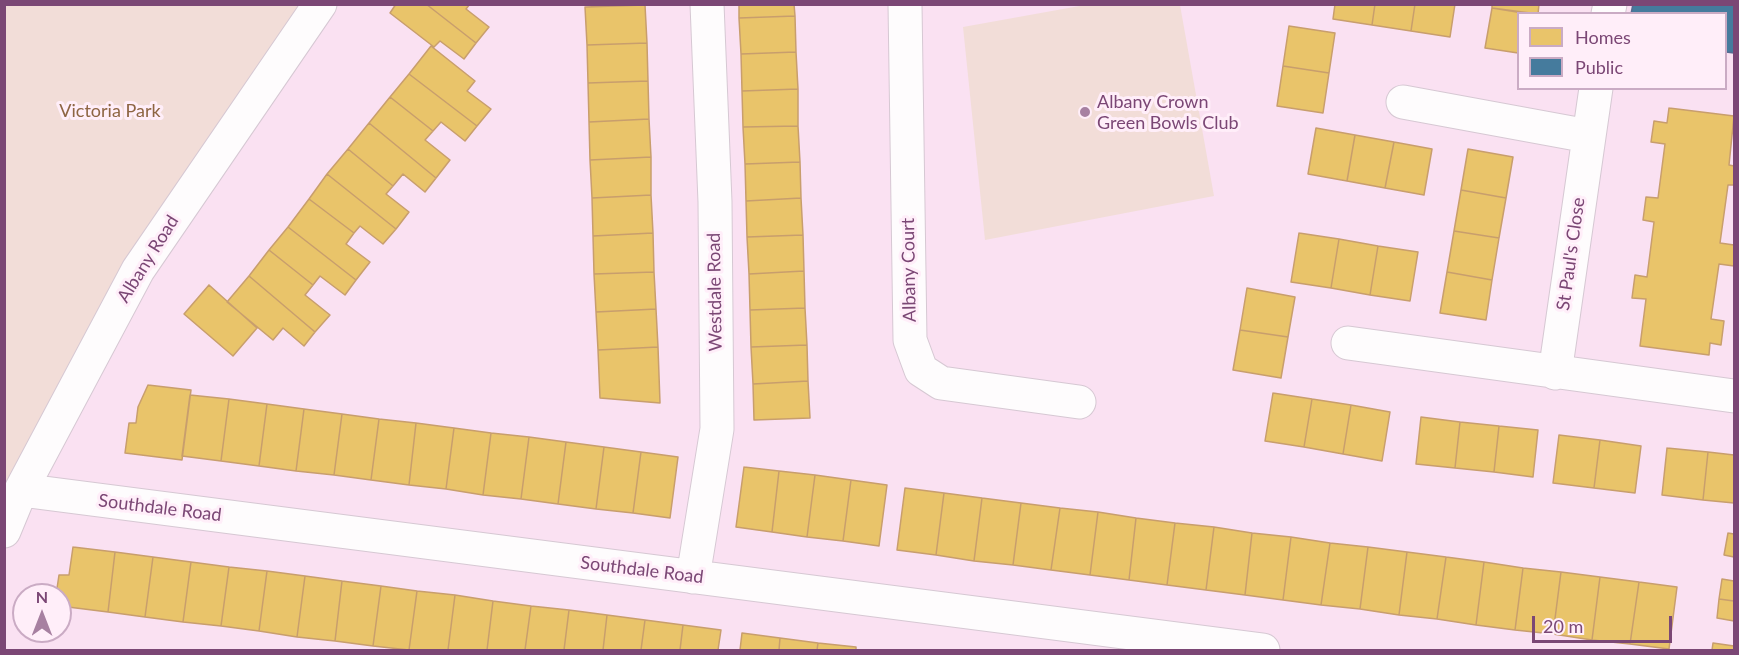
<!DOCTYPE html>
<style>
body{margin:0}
#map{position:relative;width:1739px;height:655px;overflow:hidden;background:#f8ebf4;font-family:Lato,sans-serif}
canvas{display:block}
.frame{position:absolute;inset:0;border:6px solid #7b4775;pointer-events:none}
.legend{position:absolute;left:1517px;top:12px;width:210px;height:78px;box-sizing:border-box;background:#ffeef9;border:2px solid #caabc4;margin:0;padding:8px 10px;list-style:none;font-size:18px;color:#7b4775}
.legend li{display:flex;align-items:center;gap:12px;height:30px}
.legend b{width:30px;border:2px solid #caabc4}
.north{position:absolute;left:12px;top:583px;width:60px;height:60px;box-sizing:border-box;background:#ffeef9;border:2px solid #caabc4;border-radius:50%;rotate:0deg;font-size:16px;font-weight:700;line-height:24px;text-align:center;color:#7b4775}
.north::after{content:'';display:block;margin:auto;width:21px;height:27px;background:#a780a1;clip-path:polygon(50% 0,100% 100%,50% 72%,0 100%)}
.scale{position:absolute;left:1532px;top:616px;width:140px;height:27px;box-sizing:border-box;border:3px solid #7b4775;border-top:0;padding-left:8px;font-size:18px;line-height:21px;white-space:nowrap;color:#7b4775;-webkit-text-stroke:4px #ffeef9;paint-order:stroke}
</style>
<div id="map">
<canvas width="1739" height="655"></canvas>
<div class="frame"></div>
<ul class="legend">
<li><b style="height:16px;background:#e9c46a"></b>Homes</li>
<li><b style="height:16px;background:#457b9d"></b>Public</li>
</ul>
<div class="north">N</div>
<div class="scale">20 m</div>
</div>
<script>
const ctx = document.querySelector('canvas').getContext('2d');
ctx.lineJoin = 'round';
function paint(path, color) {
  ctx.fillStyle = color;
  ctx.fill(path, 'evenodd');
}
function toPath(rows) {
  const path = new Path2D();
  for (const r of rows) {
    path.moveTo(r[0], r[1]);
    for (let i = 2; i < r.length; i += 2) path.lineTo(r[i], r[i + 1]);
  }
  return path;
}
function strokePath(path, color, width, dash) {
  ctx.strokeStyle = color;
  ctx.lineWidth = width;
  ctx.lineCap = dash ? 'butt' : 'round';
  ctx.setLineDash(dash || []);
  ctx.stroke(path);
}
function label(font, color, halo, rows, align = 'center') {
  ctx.font = font + ' Lato,sans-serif';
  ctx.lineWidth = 6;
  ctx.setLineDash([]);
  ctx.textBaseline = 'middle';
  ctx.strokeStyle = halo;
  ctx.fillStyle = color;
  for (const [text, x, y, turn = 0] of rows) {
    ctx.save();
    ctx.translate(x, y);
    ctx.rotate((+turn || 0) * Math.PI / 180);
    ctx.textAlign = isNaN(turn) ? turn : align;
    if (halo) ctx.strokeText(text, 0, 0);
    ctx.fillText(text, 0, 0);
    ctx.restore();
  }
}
const residential = toPath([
 [326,5,1734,5,1734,650,5,650,4,555,30,491,143,271],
 [1518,14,1726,14,1726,88,1518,88],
 [24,595,60,595,60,631,24,631]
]);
const green = toPath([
 [5,5,311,5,5,506],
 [1085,5,1180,5,1214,196,985,240,963,27]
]);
const homes = toPath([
 [396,4,426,4,476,43,464,59,440,41,434,47,390,13,396,4],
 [426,4,470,4,466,9,489,27,476,43,426,4],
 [739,4,794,4,795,16,739,18,739,4],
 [1335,4,1375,4,1372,25,1333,19,1335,4],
 [1375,4,1415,4,1411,31,1372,25,1375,4],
 [1415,4,1455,4,1450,37,1411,31,1415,4],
 [1492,4,1539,4,1538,14,1492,8,1492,4],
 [645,5,647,43,587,45,585,7,645,5],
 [1492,8,1529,14,1518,14,1518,53,1485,48,1492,8],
 [795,16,796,52,741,54,739,18,795,16],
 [1289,26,1335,33,1329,73,1283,66,1289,26],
 [647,43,648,81,588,83,587,45,647,43],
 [431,46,475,81,467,91,491,109,477,126,409,74,431,46],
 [796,52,798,89,742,91,741,54,796,52],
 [1283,66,1329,73,1323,113,1277,106,1283,66],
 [409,74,477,126,465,141,441,122,433,131,390,97,409,74],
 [648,81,649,119,589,122,588,83,648,81],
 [798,89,798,126,743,127,742,91,798,89],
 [390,97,433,131,425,140,450,160,436,178,369,123,390,97],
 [1669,108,1734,116,1729,165,1734,166,1734,185,1728,185,1720,243,1734,245,1734,266,1719,264,1711,319,1724,321,1721,345,1710,343,1709,355,1640,346,1646,299,1632,298,1635,275,1647,277,1654,222,1643,220,1646,197,1658,198,1665,144,1651,142,1654,121,1667,123,1669,108],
 [649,119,651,157,590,160,589,122,649,119],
 [369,123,436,178,425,192,403,174,393,186,348,149,369,123],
 [798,126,800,162,745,164,743,127,798,126],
 [1316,128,1355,135,1347,181,1308,174,1316,128],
 [1355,135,1394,142,1385,188,1347,181,1355,135],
 [1394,142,1432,149,1424,195,1385,188,1394,142],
 [348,149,393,186,386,194,409,212,396,229,327,174,348,149],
 [1468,149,1513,157,1506,198,1461,190,1468,149],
 [651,157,651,195,592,198,590,160,651,157],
 [800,162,801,198,746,201,745,164,800,162],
 [327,174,396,229,383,244,360,226,354,233,309,199,327,174],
 [1461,190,1506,198,1499,238,1454,231,1461,190],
 [651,195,653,233,593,236,592,198,651,195],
 [801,198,803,235,747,237,746,201,801,198],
 [309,199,354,233,346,244,370,262,356,280,288,227,309,199],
 [288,227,356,280,345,295,320,276,313,285,269,250,288,227],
 [1454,231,1499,238,1492,280,1447,272,1454,231],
 [653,233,654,272,594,274,593,236,653,233],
 [1299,233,1339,239,1331,288,1291,282,1299,233],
 [803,235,804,271,749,274,747,237,803,235],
 [1339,239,1378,246,1370,295,1331,288,1339,239],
 [1378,246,1418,252,1410,301,1370,295,1378,246],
 [269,250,313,285,305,295,330,315,315,332,249,276,269,250],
 [804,271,805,308,750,310,749,274,804,271],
 [654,272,656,309,596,312,594,274,654,272],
 [1447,272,1492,280,1486,320,1440,313,1447,272],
 [249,276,315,332,304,346,283,328,273,340,227,302,249,276],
 [209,285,257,328,233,356,184,314,209,285],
 [1247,288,1295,297,1288,337,1240,330,1247,288],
 [805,308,807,345,751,347,750,310,805,308],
 [656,309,658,347,598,350,596,312,656,309],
 [1240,330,1288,337,1281,378,1233,370,1240,330],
 [807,345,808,381,753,384,751,347,807,345],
 [658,347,660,403,600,398,598,350,658,347],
 [808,381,810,418,754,420,753,384,808,381],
 [148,385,191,390,182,460,125,453,129,423,136,423,138,407,148,385],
 [1273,393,1312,399,1304,447,1265,441,1273,393],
 [190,395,229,399,221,461,182,456,190,395],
 [229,399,267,404,259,466,221,461,229,399],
 [1312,399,1351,405,1343,454,1304,447,1312,399],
 [267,404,304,409,296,471,259,466,267,404],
 [1351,405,1390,412,1382,461,1343,454,1351,405],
 [304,409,342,414,334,475,296,471,304,409],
 [342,414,379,419,371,480,334,475,342,414],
 [1421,417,1460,422,1455,468,1416,464,1421,417],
 [379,419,416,423,409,485,371,480,379,419],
 [1460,422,1499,426,1494,472,1455,468,1460,422],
 [416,423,454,428,446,489,409,485,416,423],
 [1499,426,1538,430,1533,477,1494,472,1499,426],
 [454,428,491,433,483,495,446,489,454,428],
 [491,433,529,437,521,499,483,495,491,433],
 [1559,435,1600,440,1594,488,1553,483,1559,435],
 [529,437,566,442,558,504,521,499,529,437],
 [1600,440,1641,446,1635,493,1594,488,1600,440],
 [566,442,604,447,596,509,558,504,566,442],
 [604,447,641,452,633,513,596,509,604,447],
 [1667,448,1708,452,1703,500,1662,495,1667,448],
 [641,452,678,457,670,518,633,513,641,452],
 [1708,452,1734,455,1734,503,1703,500,1708,452],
 [744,467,779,471,772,532,736,527,744,467],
 [779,471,815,475,807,537,772,532,779,471],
 [815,475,851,480,843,541,807,537,815,475],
 [851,480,887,485,879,546,843,541,851,480],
 [905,488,944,493,936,555,897,550,905,488],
 [944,493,982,498,974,561,936,555,944,493],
 [982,498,1021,503,1013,565,974,561,982,498],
 [1021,503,1060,508,1051,570,1013,565,1021,503],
 [1060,508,1098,512,1090,575,1051,570,1060,508],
 [1098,512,1136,518,1129,580,1090,575,1098,512],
 [1136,518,1175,523,1167,585,1129,580,1136,518],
 [1175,523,1214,527,1206,590,1167,585,1175,523],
 [1214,527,1252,533,1245,595,1206,590,1214,527],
 [1252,533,1291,537,1283,600,1245,595,1252,533],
 [1728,533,1734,534,1734,557,1724,555,1728,533],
 [1291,537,1330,543,1321,605,1283,600,1291,537],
 [1330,543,1368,547,1360,609,1321,605,1330,543],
 [73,547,115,552,108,612,60,606,60,595,56,595,59,575,69,575,73,547],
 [1368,547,1407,552,1399,615,1360,609,1368,547],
 [115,552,153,557,145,617,108,612,115,552],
 [1407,552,1446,557,1437,619,1399,615,1407,552],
 [153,557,191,562,183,622,145,617,153,557],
 [1446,557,1484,562,1476,625,1437,619,1446,557],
 [191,562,229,567,221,626,183,622,191,562],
 [1484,562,1523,568,1515,630,1476,625,1484,562],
 [229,567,267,571,259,631,221,626,229,567],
 [1523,568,1561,572,1553,634,1515,630,1523,568],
 [267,571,305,576,297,637,259,631,267,571],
 [1561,572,1600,577,1592,640,1553,634,1561,572],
 [305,576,342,581,335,641,297,637,305,576],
 [1600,577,1639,582,1630,644,1592,640,1600,577],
 [1722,579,1734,581,1734,601,1719,599,1722,579],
 [342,581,381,586,373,646,335,641,342,581],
 [1639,582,1677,587,1669,649,1630,644,1639,582],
 [381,586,417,591,409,650,373,646,381,586],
 [417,591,455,595,448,650,409,650,417,591],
 [455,595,493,601,487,650,448,650,455,595],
 [1719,599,1734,601,1734,621,1717,618,1719,599],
 [493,601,531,606,525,650,487,650,493,601],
 [531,606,569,610,564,650,525,650,531,606],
 [569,610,607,615,603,650,564,650,569,610],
 [607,615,645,620,641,650,603,650,607,615],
 [645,620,683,625,680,650,641,650,645,620],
 [683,625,721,630,718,650,680,650,683,625],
 [742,633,780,638,779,650,740,650,742,633],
 [780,638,818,643,817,650,779,650,780,638],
 [818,643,856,647,856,650,817,650,818,643],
 [1713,643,1734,646,1734,650,1712,650,1713,643]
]);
const public = toPath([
 [1633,4,1734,4,1734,53,1726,52,1726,14,1631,14,1633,4]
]);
const street = toPath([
 [905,4,910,340,921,370,941,383,1079,402],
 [1608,14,1610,4],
 [1403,102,1588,136],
 [1348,343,1734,396],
 [1555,373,1596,88],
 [21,490,1263,650],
 [4,531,21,490,138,270,320,4],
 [693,577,717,429,715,202,707,4]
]);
const markers = [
 [1085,112,6,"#a780a1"]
];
const poiNames = [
 ["Albany Crown",1097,102],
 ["Green Bowls Club",1097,123]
];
const parkNames = [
 ["Victoria Park",110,111]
];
const streetNames = [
 ["St Paul's Close",1571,254,-82],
 ["Albany Road",148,259,-58],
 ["Albany Court",909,270,-91],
 ["Westdale Road",715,292,-91],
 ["Southdale Road",160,508,7],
 ["Southdale Road",642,570,7]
];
paint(residential, '#fae1f2');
paint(green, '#f2ddd8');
paint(homes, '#e9c46a');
strokePath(homes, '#c89e6d', 1.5);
paint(public, '#457b9d');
strokePath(public, '#556b91', 1.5);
strokePath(street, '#d6c8d3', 35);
strokePath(street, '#fefcfd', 33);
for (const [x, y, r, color] of markers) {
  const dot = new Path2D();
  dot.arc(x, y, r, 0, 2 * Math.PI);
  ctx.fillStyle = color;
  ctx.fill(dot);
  strokePath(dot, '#ffeef9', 2);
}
label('18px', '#7b4775', '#ffeef9', poiNames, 'left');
label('18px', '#8e6543', '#ffeef9', parkNames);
label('18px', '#7b4775', '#ffeef9', streetNames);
</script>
